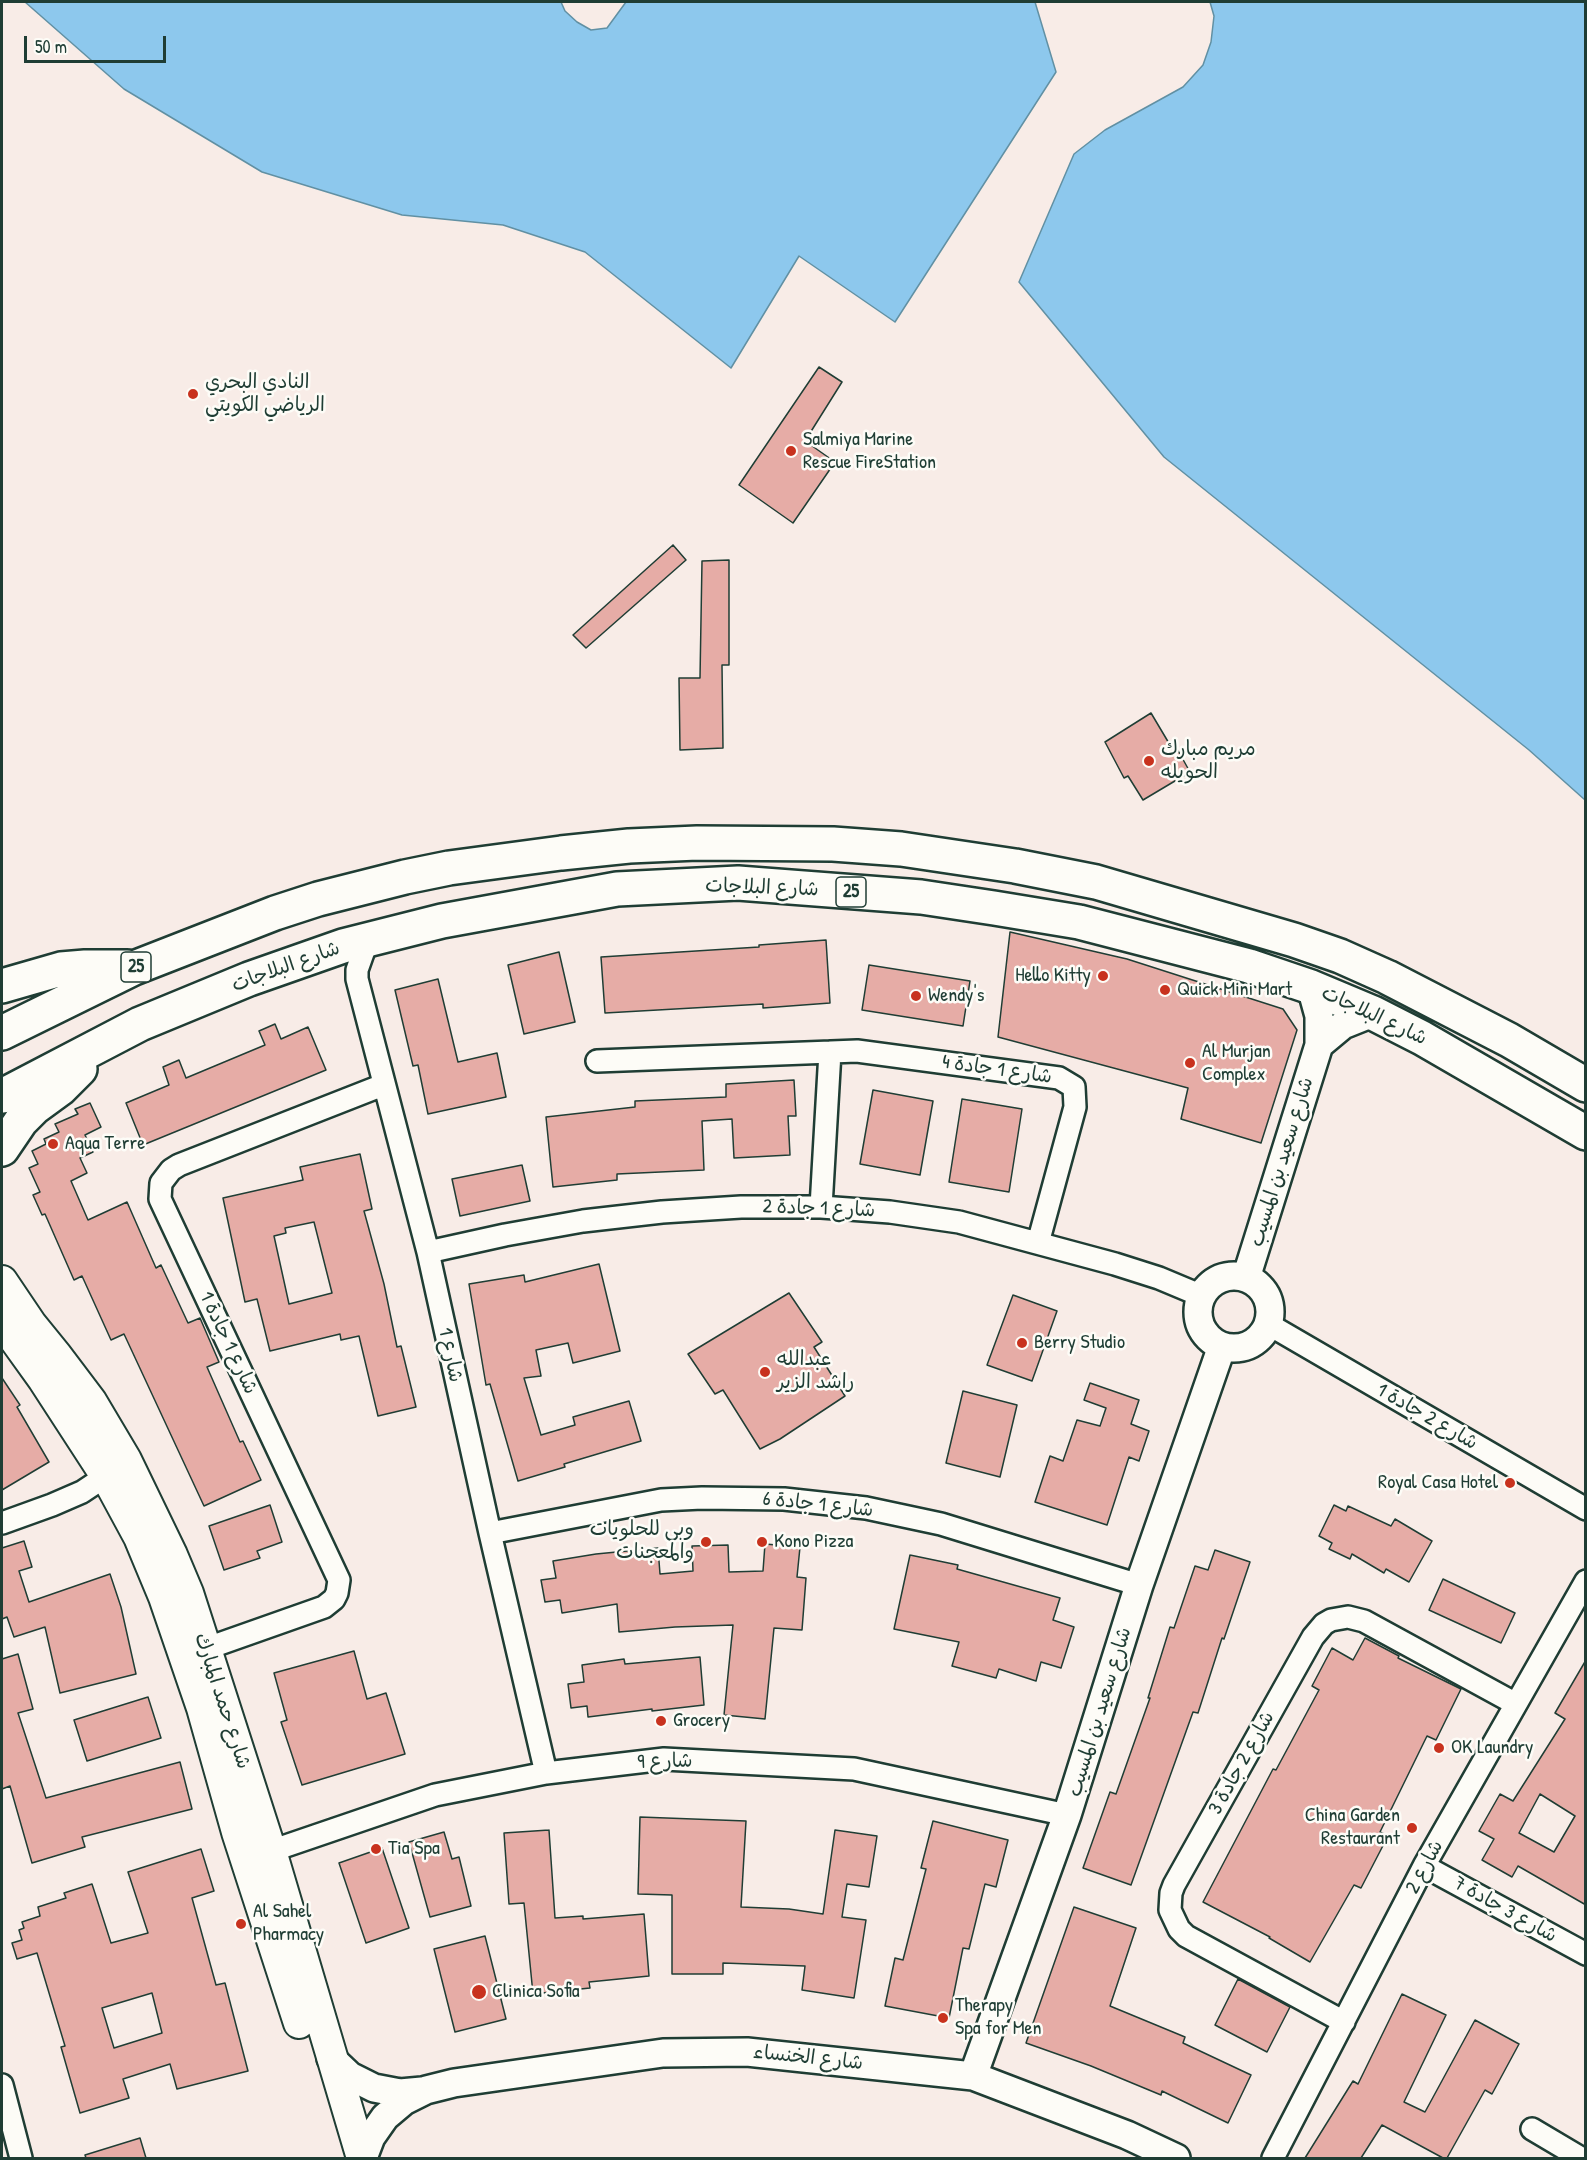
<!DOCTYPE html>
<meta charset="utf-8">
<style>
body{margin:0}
#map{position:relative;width:1587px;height:2160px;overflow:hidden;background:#f8ece7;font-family:"Patrick Hand",sans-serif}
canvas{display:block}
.frame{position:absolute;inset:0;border:3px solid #1f3d34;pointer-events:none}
.scale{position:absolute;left:24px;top:36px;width:142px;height:27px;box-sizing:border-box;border:3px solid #1f3d34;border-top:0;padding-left:8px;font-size:18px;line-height:21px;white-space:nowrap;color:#1f3d34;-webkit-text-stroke:4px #fdfcf7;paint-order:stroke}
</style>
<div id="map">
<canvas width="1587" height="2160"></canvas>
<div class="frame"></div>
<div class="scale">50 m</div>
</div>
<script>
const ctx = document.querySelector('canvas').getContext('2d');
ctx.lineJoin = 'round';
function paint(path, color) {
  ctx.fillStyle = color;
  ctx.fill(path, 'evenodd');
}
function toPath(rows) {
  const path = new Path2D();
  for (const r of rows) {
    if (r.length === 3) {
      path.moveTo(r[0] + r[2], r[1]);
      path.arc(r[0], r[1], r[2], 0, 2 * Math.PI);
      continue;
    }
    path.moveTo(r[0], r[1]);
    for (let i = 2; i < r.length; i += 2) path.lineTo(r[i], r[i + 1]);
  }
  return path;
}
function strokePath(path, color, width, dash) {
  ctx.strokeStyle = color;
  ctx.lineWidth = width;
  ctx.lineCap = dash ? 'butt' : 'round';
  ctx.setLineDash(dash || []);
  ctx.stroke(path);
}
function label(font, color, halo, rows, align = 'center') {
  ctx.font = font + ' "Patrick Hand","Playpen Sans Arabic",sans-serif';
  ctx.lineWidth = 5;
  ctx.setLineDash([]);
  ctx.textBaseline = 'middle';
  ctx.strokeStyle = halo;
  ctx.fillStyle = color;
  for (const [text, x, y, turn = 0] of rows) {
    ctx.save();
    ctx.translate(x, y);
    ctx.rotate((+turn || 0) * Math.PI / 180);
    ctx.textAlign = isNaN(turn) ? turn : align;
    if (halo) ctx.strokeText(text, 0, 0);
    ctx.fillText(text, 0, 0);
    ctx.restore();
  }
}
const water = toPath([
 [25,2,561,2,565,11,577,22,591,30,607,28,626,2,1035,2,1056,72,895,322,799,256,731,368,585,252,503,225,402,215,262,172,124,89,25,2],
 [1210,2,1585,2,1585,800,1529,750,1164,457,1019,282,1074,154,1105,130,1183,87,1203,65,1211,42,1214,16,1210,2]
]);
const building = toPath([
 [819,367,842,382,805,441,835,462,793,523,739,485,819,367],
 [673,545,686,560,586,648,573,635,673,545],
 [729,560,729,665,722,665,723,748,680,750,679,678,700,678,702,561,729,560],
 [1151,713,1173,750,1176,747,1190,772,1143,800,1128,776,1124,778,1105,742,1151,713],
 [1010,932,1127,959,1283,1009,1297,1030,1261,1143,1181,1119,1188,1088,998,1037,1010,932],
 [826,940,830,1003,763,1008,763,1004,605,1013,601,957,759,947,759,945,826,940],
 [559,952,575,1022,524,1034,508,965,559,952],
 [869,965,970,981,963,1026,862,1010,869,965],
 [438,979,458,1062,497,1053,506,1097,428,1114,418,1065,413,1066,395,990,438,979],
 [275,1024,281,1039,308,1027,326,1070,143,1145,126,1103,169,1085,163,1067,179,1060,186,1078,265,1045,259,1031,275,1024],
 [794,1080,796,1116,788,1116,790,1155,734,1158,732,1119,702,1121,704,1170,617,1174,617,1180,553,1187,546,1117,635,1107,635,1101,726,1097,726,1084,794,1080],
 [873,1090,933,1101,920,1175,860,1164,873,1090],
 [962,1099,1022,1109,1009,1192,949,1182,962,1099],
 [90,1103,101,1127,85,1135,93,1152,80,1158,87,1173,71,1181,88,1220,127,1202,156,1268,161,1265,188,1323,200,1318,219,1362,207,1367,240,1442,243,1441,261,1480,204,1506,124,1334,111,1340,82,1276,74,1280,45,1214,42,1215,33,1195,40,1192,29,1168,38,1164,32,1151,46,1144,44,1139,59,1132,55,1124,78,1114,75,1109,90,1103],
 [360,1154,372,1209,364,1211,384,1284,397,1347,401,1346,416,1407,378,1416,359,1336,341,1340,340,1334,270,1351,257,1299,245,1302,223,1198,303,1180,300,1167,360,1154],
 [314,1222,332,1293,289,1304,274,1236,286,1233,285,1228,314,1222],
 [522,1165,530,1201,460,1216,452,1179,522,1165],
 [599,1264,620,1351,573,1363,568,1343,536,1350,541,1376,524,1378,541,1435,575,1425,573,1417,629,1401,641,1441,564,1464,565,1467,518,1481,490,1384,486,1385,469,1284,524,1275,525,1282,599,1264],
 [789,1293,822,1342,814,1347,845,1396,780,1439,760,1449,723,1390,715,1394,688,1354,789,1293],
 [1013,1295,1057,1311,1032,1381,987,1365,1013,1295],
 [2,1378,20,1405,17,1407,49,1462,2,1490,2,1378],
 [1090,1383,1139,1400,1131,1424,1149,1431,1139,1461,1129,1457,1107,1525,1035,1502,1050,1456,1063,1461,1077,1420,1100,1426,1106,1408,1084,1400,1090,1383],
 [963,1391,1017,1405,1000,1477,946,1463,963,1391],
 [270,1505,282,1542,257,1551,260,1558,224,1570,209,1526,270,1505],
 [1334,1505,1346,1511,1348,1506,1391,1526,1395,1519,1432,1541,1409,1582,1386,1569,1384,1573,1352,1554,1350,1559,1329,1549,1332,1543,1319,1536,1334,1505],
 [24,1541,32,1567,19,1571,29,1602,110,1574,121,1607,136,1674,60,1693,45,1627,14,1637,7,1617,2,1619,2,1548,24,1541],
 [765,1544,800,1547,797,1577,806,1578,802,1630,774,1628,765,1719,724,1715,733,1625,675,1627,619,1632,617,1604,562,1613,560,1600,545,1602,541,1580,556,1578,553,1561,596,1554,658,1548,660,1574,693,1571,692,1546,728,1545,729,1572,763,1571,765,1544],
 [1215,1550,1250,1562,1224,1639,1222,1638,1198,1713,1193,1712,1131,1885,1083,1868,1110,1792,1116,1794,1150,1698,1148,1698,1170,1627,1174,1628,1195,1566,1208,1570,1215,1550],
 [910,1555,958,1565,957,1569,1060,1598,1053,1620,1074,1627,1061,1668,1041,1662,1036,1681,999,1669,996,1678,952,1666,959,1642,894,1629,910,1555],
 [1443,1579,1515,1613,1501,1643,1429,1610,1443,1579],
 [1365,1638,1399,1656,1398,1658,1461,1689,1436,1740,1427,1736,1380,1832,1388,1836,1361,1888,1354,1885,1310,1962,1269,1938,1270,1937,1203,1902,1273,1769,1276,1770,1319,1690,1312,1686,1332,1648,1353,1660,1365,1638],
 [354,1651,367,1699,386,1693,405,1754,302,1785,281,1722,287,1720,274,1673,354,1651],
 [18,1654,33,1709,18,1713,46,1798,180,1762,192,1809,82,1837,85,1847,32,1863,10,1786,2,1789,2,1659,18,1654],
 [700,1657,704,1705,652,1711,652,1709,588,1717,587,1706,571,1708,568,1684,584,1682,582,1665,624,1659,625,1664,700,1657],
 [1586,1660,1586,1905,1518,1866,1512,1877,1482,1860,1494,1839,1479,1831,1500,1794,1513,1801,1565,1719,1555,1713,1586,1660],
 [1540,1794,1575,1816,1554,1852,1519,1833,1540,1794],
 [148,1697,161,1738,87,1761,74,1720,148,1697],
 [640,1817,746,1821,741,1907,789,1909,823,1914,835,1830,877,1836,869,1887,847,1884,842,1917,866,1920,854,1998,802,1990,805,1966,723,1963,723,1974,672,1974,672,1895,638,1894,640,1817],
 [933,1821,1008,1840,996,1887,985,1884,969,1949,963,1948,949,2018,885,2006,895,1958,903,1960,926,1869,921,1868,933,1821],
 [549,1830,555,1918,583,1916,583,1919,644,1914,649,1976,589,1982,590,1988,533,1994,524,1903,509,1904,504,1833,549,1830],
 [444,1832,452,1859,459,1857,471,1906,430,1917,409,1842,444,1832],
 [382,1848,409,1928,366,1943,339,1863,382,1848],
 [201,1849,214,1891,192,1898,216,1985,225,1983,248,2071,177,2089,170,2064,123,2079,129,2098,80,2113,61,2047,65,2046,37,1953,17,1959,12,1943,22,1940,19,1930,24,1928,22,1922,40,1916,38,1907,66,1898,64,1893,92,1884,111,1943,148,1933,128,1872,201,1849],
 [152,1993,162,2033,114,2048,102,2008,152,1993],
 [1074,1907,1136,1928,1110,2006,1185,2037,1183,2043,1251,2075,1228,2123,1162,2091,1161,2095,1091,2066,1026,2043,1074,1907],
 [485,1936,506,2019,455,2032,434,1949,485,1936],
 [1238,1979,1290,2007,1267,2052,1215,2025,1238,1979],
 [1402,1994,1446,2015,1404,2102,1425,2112,1475,2020,1519,2044,1492,2094,1485,2090,1447,2158,1443,2158,1382,2125,1361,2158,1305,2158,1353,2081,1358,2084,1402,1994],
 [140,2138,146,2158,86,2158,85,2155,140,2138]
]);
const minor = toPath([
 [368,939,357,970,357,979,428,1252,490,1533,546,1773],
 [597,1061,857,1051,1059,1078,1074,1087,1075,1107,1038,1243],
 [821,1207,830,1052],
 [428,1252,505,1235,583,1221,662,1212,741,1207,821,1207,890,1212,959,1222,1115,1264,1159,1278,1202,1296],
 [1268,1324,1586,1509],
 [2,1523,52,1505,82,1492,106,1476],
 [490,1533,661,1500,702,1498,784,1499,866,1508,941,1524,1139,1585],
 [205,1649,324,1607,334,1599,337,1593,339,1580,160,1199,161,1183,171,1170,179,1165,383,1085],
 [271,1851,435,1795,546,1773,664,1759,854,1769,1067,1815],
 [1424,1866,1586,1954],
 [1344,2022,1186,1936,1179,1929,1170,1910,1171,1893,1174,1885,1313,1637,1324,1624,1331,1620,1348,1617,1364,1621,1516,1704],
 [2,2085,21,2158],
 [1532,2129,1581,2158],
 [1273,2158,1424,1866,1586,1581]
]);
const tertiary = toPath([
 [1319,1045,1343,1025,1373,1013],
 [1234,1312,36],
 [1246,1278,1319,1045,1319,1016,1311,987],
 [331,2058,350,2076,374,2088,400,2093,422,2091],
 [973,2076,1067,1815,1139,1585,1222,1346],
 [363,2158,371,2137,385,2117,404,2101,426,2090,454,2083,663,2053,747,2052,973,2076,1127,2135,1176,2158]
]);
const secondary = toPath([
 [2,1281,31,1324,57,1356,91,1401,126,1460,172,1555,188,1593,271,1851,362,2158],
 [2,1322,43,1379,106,1476,139,1537,164,1597,202,1708,237,1832,299,2023]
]);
const primary = toPath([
 [2,986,61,969,85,967,127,967],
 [2,1033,134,968,275,913,318,899,405,877,449,868,561,853,629,846,697,843,833,844,901,849,1015,866,1096,882,1294,940,1340,956,1387,977,1509,1040,1586,1085],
 [2,1096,140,1024,249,979,343,946,442,921,617,889,738,883,921,897,994,908,1079,922,1249,966,1311,987,1373,1013,1422,1038,1586,1133],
 [2,1149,21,1121,34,1108,60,1089,80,1069]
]);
const markers = [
 [193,394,6,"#c8321e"],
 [791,451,6,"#c8321e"],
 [1149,761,6,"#c8321e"],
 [1103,976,6,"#c8321e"],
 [1165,990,6,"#c8321e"],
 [916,996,6,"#c8321e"],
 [1190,1063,6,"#c8321e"],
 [53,1144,6,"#c8321e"],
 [1022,1343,6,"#c8321e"],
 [765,1372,6,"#c8321e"],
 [1510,1483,6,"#c8321e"],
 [706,1542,6,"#c8321e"],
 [762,1542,6,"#c8321e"],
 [661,1721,6,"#c8321e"],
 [1439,1748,6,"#c8321e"],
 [1412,1828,6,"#c8321e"],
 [376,1849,6,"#c8321e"],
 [241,1924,6,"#c8321e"],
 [479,1992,8,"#c8321e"],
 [943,2018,6,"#c8321e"]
];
const shields = [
 [851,892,30],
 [136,967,30]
];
const shieldNames = [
 ["25",851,892],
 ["25",136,967]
];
const poiNames = [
 ["النادي البحري",205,383],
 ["الرياضي الكويتي",205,406],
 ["Salmiya Marine",803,440],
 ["Rescue FireStation",803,463],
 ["مريم مبارك",1161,750],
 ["الحويله",1161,773],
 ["Hello Kitty",1091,976,"right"],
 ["Quick Mini Mart",1177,990],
 ["Wendy's",928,996],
 ["Al Murjan",1202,1052],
 ["Complex",1202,1075],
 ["Aqua Terre",65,1144],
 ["Berry Studio",1034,1343],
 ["عبدالله",777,1360],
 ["راشد الزير",777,1383],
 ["Royal Casa Hotel",1498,1483,"right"],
 ["وبي للحلويات",694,1530,"right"],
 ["والمعجنات",694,1553,"right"],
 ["Kono Pizza",774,1542],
 ["Grocery",673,1721],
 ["OK Laundry",1451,1748],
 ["China Garden",1400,1816,"right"],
 ["Restaurant",1400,1839,"right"],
 ["Tia Spa",388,1849],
 ["Al Sahel",253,1912],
 ["Pharmacy",253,1935],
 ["Clinica Sofia",492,1992],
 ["Therapy",955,2006],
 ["Spa for Men",955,2029]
];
const streetNames = [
 ["شارع البلاجات",762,888,2],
 ["شارع البلاجات",286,967,-20],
 ["شارع البلاجات",1374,1016,25],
 ["شارع 1 جادة 4",997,1070,8],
 ["شارع سعيد بن المسيب",1282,1162,-73],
 ["شارع 1 جادة 2",819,1209,2],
 ["شارع 1 جادة 1",228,1343,65],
 ["شارع 1",450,1355,78],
 ["شارع 2 جادة 1",1427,1417,30],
 ["شارع 1 جادة 6",818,1505,6],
 ["شارع حمد المبارك",222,1701,72],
 ["شارع سعيد بن المسيب",1100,1712,-73],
 ["شارع 9",665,1762,-2],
 ["شارع 2 جادة 3",1242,1763,-61],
 ["شارع 2",1425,1867,-62],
 ["شارع 3 جادة 7",1505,1910,29],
 ["شارع الخنساء",808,2058,6]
];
paint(water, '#8dc8ed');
strokePath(water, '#6190a3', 1.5);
paint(building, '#e6aca6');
strokePath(building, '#1f3d34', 1.5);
strokePath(minor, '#1f3d34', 26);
strokePath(tertiary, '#1f3d34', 32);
strokePath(secondary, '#1f3d34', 34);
strokePath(primary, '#1f3d34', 38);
strokePath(minor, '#fdfcf7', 21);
strokePath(tertiary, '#fdfcf7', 27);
strokePath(secondary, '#fdfcf7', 30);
strokePath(primary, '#fdfcf7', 33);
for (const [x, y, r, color] of markers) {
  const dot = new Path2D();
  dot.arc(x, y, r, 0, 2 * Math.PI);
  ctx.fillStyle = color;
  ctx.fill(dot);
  strokePath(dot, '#fdfcf7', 2);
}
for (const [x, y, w] of shields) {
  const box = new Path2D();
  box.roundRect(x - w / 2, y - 15, w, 30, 4.5);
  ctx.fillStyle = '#fdfcf7';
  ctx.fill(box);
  strokePath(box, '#1f3d34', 1.5);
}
label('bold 18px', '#1f3d34', null, shieldNames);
label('20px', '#1f3d34', '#fdfcf7', poiNames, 'left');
label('20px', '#1f3d34', '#fdfcf7', streetNames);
</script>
